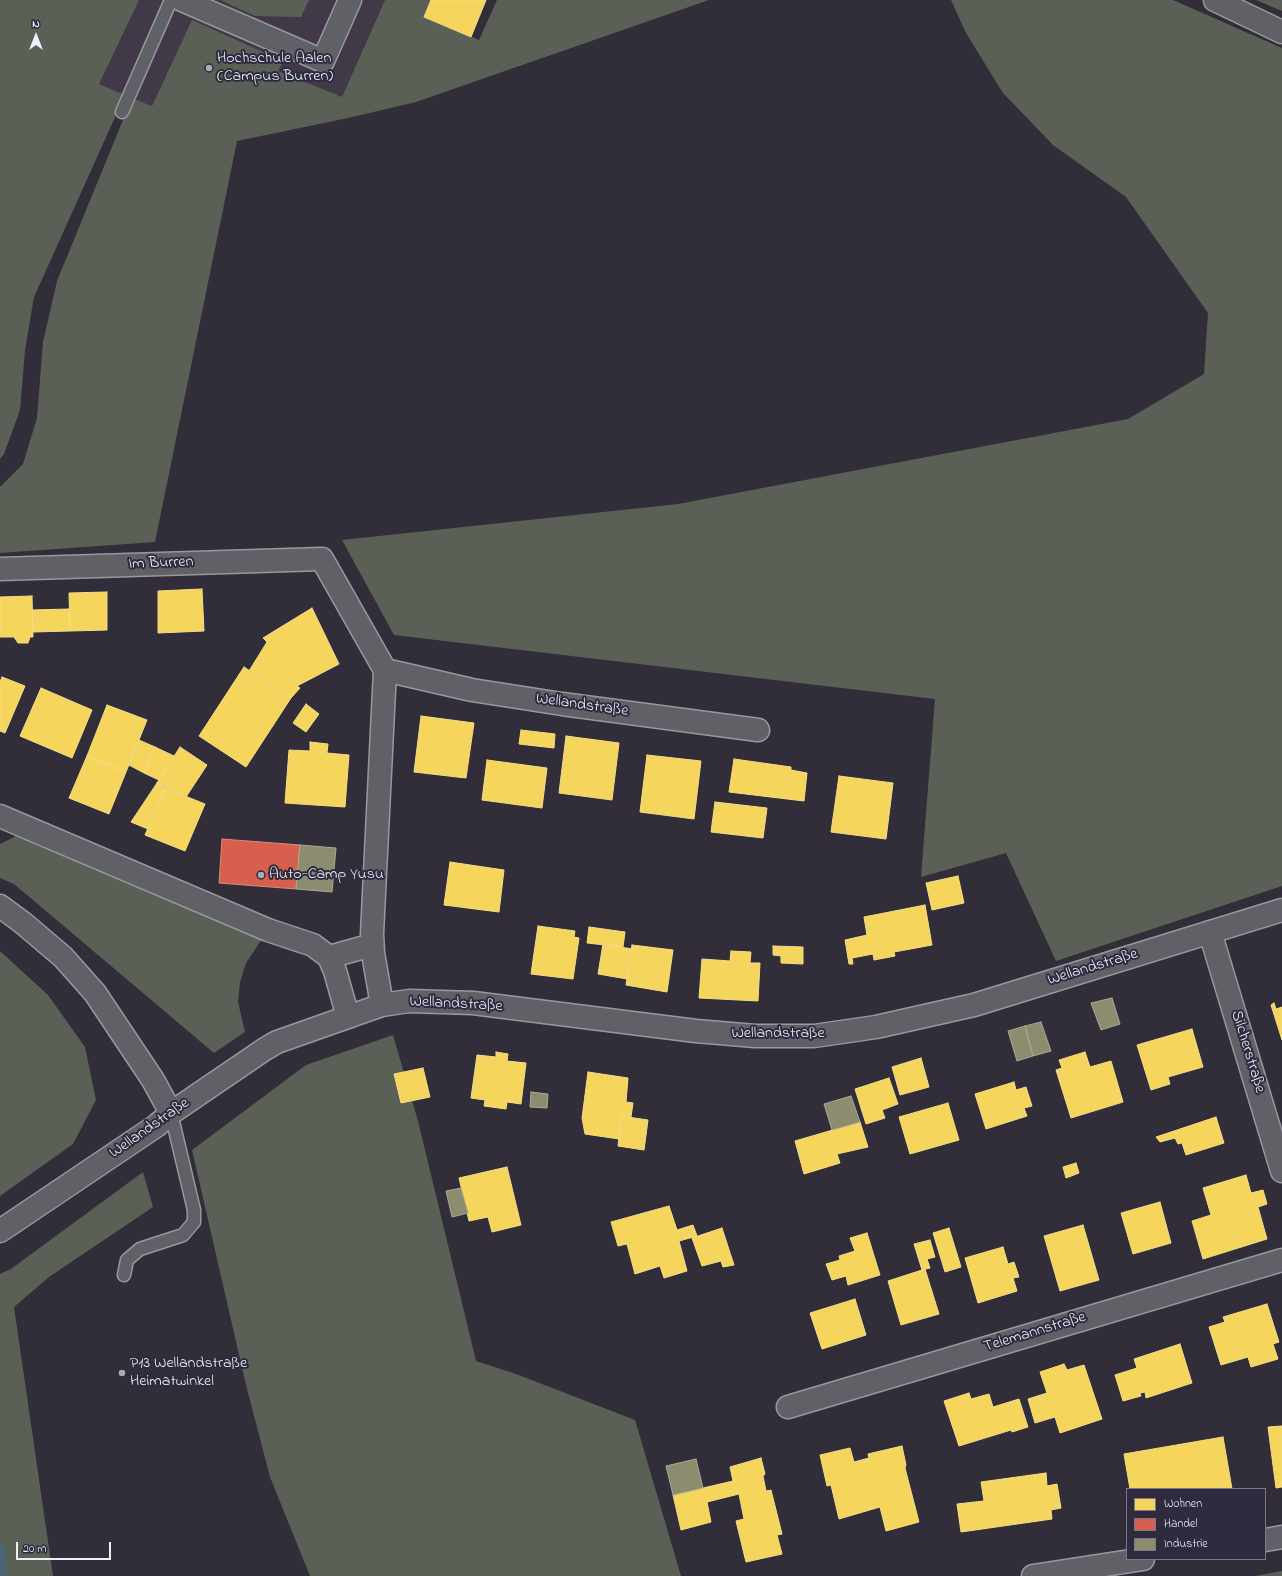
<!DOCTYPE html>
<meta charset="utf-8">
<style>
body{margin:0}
#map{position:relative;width:1282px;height:1576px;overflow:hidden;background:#312e39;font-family:"Indie Flower",sans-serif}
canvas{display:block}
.legend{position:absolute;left:1126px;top:1488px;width:140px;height:72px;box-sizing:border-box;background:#2f2a3d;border:1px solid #797a88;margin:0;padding:5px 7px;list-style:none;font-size:12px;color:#e8f1f8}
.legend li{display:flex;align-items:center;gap:8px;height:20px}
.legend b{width:20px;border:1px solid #797a88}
.north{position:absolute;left:16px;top:16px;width:40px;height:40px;-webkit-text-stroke:3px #2f2a3d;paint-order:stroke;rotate:0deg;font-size:11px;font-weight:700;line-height:16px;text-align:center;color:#e8f1f8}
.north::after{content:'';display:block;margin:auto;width:14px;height:18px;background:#e8f1f8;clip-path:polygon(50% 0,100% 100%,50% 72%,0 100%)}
.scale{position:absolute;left:16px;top:1542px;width:95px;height:18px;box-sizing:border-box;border:2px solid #e8f1f8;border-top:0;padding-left:5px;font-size:12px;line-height:14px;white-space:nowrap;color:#e8f1f8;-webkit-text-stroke:3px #2f2a3d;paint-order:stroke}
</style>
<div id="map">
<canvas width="1282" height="1576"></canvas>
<ul class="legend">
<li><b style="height:11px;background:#f6d55c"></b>Wohnen</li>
<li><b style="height:11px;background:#d6604d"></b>Handel</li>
<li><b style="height:11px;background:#8c8c6e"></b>Industrie</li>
</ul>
<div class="north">N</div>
<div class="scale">20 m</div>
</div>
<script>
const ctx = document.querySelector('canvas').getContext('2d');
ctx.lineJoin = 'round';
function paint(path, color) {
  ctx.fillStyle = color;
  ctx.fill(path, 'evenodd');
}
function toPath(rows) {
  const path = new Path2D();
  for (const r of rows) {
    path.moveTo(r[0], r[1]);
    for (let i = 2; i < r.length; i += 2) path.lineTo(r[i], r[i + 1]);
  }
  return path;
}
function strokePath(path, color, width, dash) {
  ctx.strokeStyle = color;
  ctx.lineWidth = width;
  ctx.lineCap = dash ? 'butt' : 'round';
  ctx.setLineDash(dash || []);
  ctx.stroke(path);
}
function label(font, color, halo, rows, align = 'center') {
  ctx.font = font + ' "Indie Flower",sans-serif';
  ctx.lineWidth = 4;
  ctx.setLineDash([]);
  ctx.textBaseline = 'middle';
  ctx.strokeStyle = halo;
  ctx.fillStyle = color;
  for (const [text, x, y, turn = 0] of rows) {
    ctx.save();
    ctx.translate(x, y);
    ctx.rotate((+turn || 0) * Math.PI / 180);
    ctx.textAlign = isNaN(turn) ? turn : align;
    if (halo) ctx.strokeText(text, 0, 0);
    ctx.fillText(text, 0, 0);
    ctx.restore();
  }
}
const built = toPath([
 [0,0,385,0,342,97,152,106,99,84]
]);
const green = toPath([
 [0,0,139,0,99,84,125,95,34,297,25,350,20,410,4,454,0,459],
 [220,0,309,0,301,17,255,16],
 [385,0,431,0,424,17,479,40,497,0,709,0,416,102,348,118,237,141,155,542,0,553,0,487,23,464,37,418,43,342,57,281,132,98,152,106,192,20,283,61,278,71,342,97],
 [951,0,1173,0,1282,48,1282,886,1056,961,1006,853,921,877,935,699,394,635,342,540,678,504,1128,419,1204,374,1208,313,1126,197,1053,145,1003,93,966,33],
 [1256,0,1282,0,1282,11],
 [30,829,268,930,246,963,240,982,238,1002,245,1032,214,1053,14,884,0,878,0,844],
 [0,951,48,995,85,1047,96,1100,73,1144,0,1196],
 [393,1035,418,1121,476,1361,516,1374,635,1420,681,1576,310,1576,270,1477,246,1385,192,1150,306,1065],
 [143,1172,153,1207,49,1277,14,1307,53,1576,0,1576,0,1274,11,1269],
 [1282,1571,1282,1576,1255,1576]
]);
const homes = toPath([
 [431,0,486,0,471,37,424,17,431,0],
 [202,589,204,631,158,633,158,591,202,589],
 [107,592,107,630,70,631,69,593,107,592],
 [32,596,33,637,30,637,28,643,18,643,14,637,0,637,0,597,32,596],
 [312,608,339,664,297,686,300,688,291,698,249,671,267,642,263,638,312,608],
 [69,609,70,631,33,632,32,610,69,609],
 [244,667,291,698,246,767,199,736,244,667],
 [2,677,25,686,5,733,0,731,0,682,2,677],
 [41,688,92,710,72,758,20,736,41,688],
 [306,704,319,714,306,732,293,723,306,704],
 [107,705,147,720,126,772,87,756,107,705],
 [421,716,474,723,466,778,414,772,421,716],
 [521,730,555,734,554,748,519,744,521,730],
 [566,736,619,743,612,800,559,793,566,736],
 [139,740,155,747,144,773,129,765,139,740],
 [310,742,328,744,327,753,349,755,345,807,285,803,289,750,310,751,310,742],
 [155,747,174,756,159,780,144,773,155,747],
 [180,747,207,765,186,797,157,783,180,747],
 [647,755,701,761,694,819,640,812,647,755],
 [87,756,126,772,109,814,69,798,87,756],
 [734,759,791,767,791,770,807,773,804,801,729,792,734,759],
 [487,760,547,768,542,808,482,800,487,760],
 [839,776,893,783,886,839,831,832,839,776],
 [157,783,165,788,148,829,131,822,157,783],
 [165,788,205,804,185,851,145,835,165,788],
 [715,802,767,808,763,838,711,832,715,802],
 [450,862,504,870,499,912,444,905,450,862],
 [958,876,964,903,932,910,926,883,958,876],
 [925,905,932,945,894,952,895,956,874,960,873,954,852,958,853,964,849,964,845,940,867,935,864,917,925,905],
 [538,926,575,931,574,937,579,938,573,979,531,974,538,926],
 [589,927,625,932,623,947,587,943,589,927],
 [603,944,632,949,627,979,598,974,603,944],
 [632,945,673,950,667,992,626,985,632,945],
 [773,946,803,947,803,964,781,963,781,956,773,955,773,946],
 [731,951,751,952,750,963,760,963,758,1001,699,998,702,959,730,961,731,951],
 [1274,1003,1276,1009,1282,1007,1282,1040,1271,1005,1274,1003],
 [1192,1029,1203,1067,1168,1077,1170,1084,1151,1090,1137,1045,1192,1029],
 [496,1052,508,1054,507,1061,526,1063,521,1104,507,1102,506,1109,484,1106,485,1100,471,1098,477,1055,496,1057,496,1052],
 [1085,1052,1090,1067,1111,1061,1123,1102,1071,1118,1056,1070,1062,1068,1059,1060,1085,1052],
 [921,1058,929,1087,900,1095,892,1067,921,1058],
 [423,1068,430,1097,401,1103,394,1074,423,1068],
 [588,1072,628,1078,626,1102,633,1103,631,1117,621,1116,619,1139,585,1134,582,1118,588,1072],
 [889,1078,898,1104,882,1110,885,1118,866,1124,855,1089,889,1078],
 [1014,1082,1016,1090,1026,1087,1032,1106,1024,1108,1027,1116,986,1129,975,1094,1014,1082],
 [948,1103,959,1140,910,1154,899,1117,948,1103],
 [621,1116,648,1120,644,1150,618,1146,621,1116],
 [1216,1117,1224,1143,1186,1155,1182,1143,1178,1144,1175,1138,1160,1142,1156,1137,1216,1117],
 [860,1122,868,1147,837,1154,840,1163,804,1174,795,1141,860,1122],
 [1076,1163,1079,1173,1066,1178,1063,1167,1076,1163],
 [507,1167,521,1225,492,1232,488,1217,469,1221,459,1178,507,1167],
 [1246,1175,1251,1193,1263,1190,1267,1204,1258,1207,1267,1239,1203,1259,1192,1221,1211,1215,1203,1188,1246,1175],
 [1160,1202,1171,1243,1133,1254,1121,1213,1160,1202],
 [669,1206,677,1230,693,1225,697,1236,679,1241,687,1271,664,1278,660,1266,635,1274,627,1244,618,1246,611,1222,669,1206],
 [1083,1225,1099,1280,1060,1291,1044,1236,1083,1225],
 [722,1228,734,1265,723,1267,721,1261,702,1266,692,1238,722,1228],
 [949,1228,961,1267,945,1272,933,1233,949,1228],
 [867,1233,880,1275,848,1285,846,1276,832,1280,826,1264,840,1260,839,1256,855,1251,850,1238,867,1233],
 [930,1240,935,1257,927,1259,930,1268,922,1270,914,1244,930,1240],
 [1003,1247,1008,1264,1014,1262,1019,1277,1013,1278,1017,1291,978,1303,965,1258,1003,1247],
 [925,1269,939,1314,901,1325,888,1281,925,1269],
 [855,1299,866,1335,822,1349,810,1313,855,1299],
 [1267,1304,1279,1342,1273,1344,1278,1359,1251,1367,1248,1357,1221,1365,1209,1327,1225,1322,1223,1317,1267,1304],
 [1180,1344,1192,1383,1146,1398,1145,1392,1140,1393,1141,1396,1123,1401,1115,1375,1137,1368,1134,1359,1180,1344],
 [1064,1364,1067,1370,1084,1365,1102,1419,1060,1433,1055,1417,1035,1423,1028,1399,1047,1393,1040,1372,1064,1364],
 [969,1393,971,1399,989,1394,993,1407,1019,1399,1028,1427,1012,1432,1011,1430,959,1446,944,1401,969,1393],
 [1282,1426,1282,1487,1276,1488,1268,1427,1282,1426],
 [1223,1437,1232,1489,1130,1489,1124,1454,1223,1437],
 [902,1446,906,1465,905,1468,919,1522,886,1531,880,1507,839,1519,831,1485,827,1486,820,1455,850,1448,854,1462,869,1458,868,1454,902,1446],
 [761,1458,765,1474,763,1476,766,1491,771,1490,782,1534,777,1535,782,1554,746,1562,736,1521,744,1519,739,1494,707,1502,711,1522,681,1530,673,1495,733,1481,730,1467,761,1458],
 [1046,1473,1047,1486,1057,1484,1061,1508,1051,1510,1052,1519,961,1532,957,1504,984,1501,981,1482,1046,1473]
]);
const shops = toPath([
 [222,839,300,845,296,889,219,883,222,839]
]);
const industry = toPath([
 [300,845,336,848,332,892,296,889,300,845],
 [1112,998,1120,1024,1101,1030,1091,1003,1112,998],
 [1041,1022,1051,1051,1033,1056,1025,1026,1041,1022],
 [1025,1026,1033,1056,1017,1061,1008,1031,1025,1026],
 [531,1092,548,1094,547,1108,530,1107,531,1092],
 [851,1096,860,1122,832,1130,824,1104,851,1096],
 [461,1188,468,1213,452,1217,446,1191,461,1188],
 [696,1459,703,1488,673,1495,666,1466,696,1459]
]);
const stream = toPath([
 [0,1547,4,1576]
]);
const lane = toPath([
 [122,112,171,0],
 [124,1275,127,1260,140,1249,183,1235,194,1222,194,1210,171,1113]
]);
const street = toPath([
 [182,0,323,61,350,0],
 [1215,0,1282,32],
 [0,569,322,559,385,670,372,934,373,953,382,1005],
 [385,670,472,690,562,704,758,730],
 [0,816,268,930,313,945,329,957,335,971,348,1017],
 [1210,932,1282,1171],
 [329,957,372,945],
 [788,1407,1282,1260],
 [1265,1540,1282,1537],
 [1033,1576,1143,1559]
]);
const secondary = toPath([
 [0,1231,156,1126,171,1113,265,1049,277,1042,382,1005,409,1001,473,1003,696,1031,755,1036,814,1036,876,1027,974,1005,1282,910]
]);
const primary = toPath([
 [0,906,23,923,63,957,95,993,153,1080,171,1113]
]);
const markers = [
 [209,68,4,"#a8adb5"],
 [261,875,4,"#a8adb5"],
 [122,1373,4,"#a8adb5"]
];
const poiNames = [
 ["Hochschule Aalen",217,59],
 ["(Campus Burren)",217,77],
 ["Auto-Camp Yusu",269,875],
 ["P13 Wellandstraße",130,1364],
 ["Heimatwinkel",130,1382]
];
const streetNames = [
 ["Im Burren",161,564,-2],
 ["Wellandstraße",582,706,8],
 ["Wellandstraße",1093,968,-17],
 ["Wellandstraße",456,1005,3],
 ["Wellandstraße",778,1034],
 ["Silcherstraße",1247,1052,73],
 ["Wellandstraße",150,1129,-35],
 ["Telemannstraße",1035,1333,-17]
];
paint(built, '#413948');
paint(green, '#5b6056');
paint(homes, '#f6d55c');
strokePath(homes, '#f2dd8b', 1);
paint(shops, '#d6604d');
strokePath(shops, '#db8c80', 1);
paint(industry, '#8c8c6e');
strokePath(industry, '#a8aa97', 1);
strokePath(stream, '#4d6472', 9);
strokePath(lane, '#98999f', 15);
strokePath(street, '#98999f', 25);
strokePath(secondary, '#98999f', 25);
strokePath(primary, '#98999f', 25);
strokePath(lane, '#606067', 12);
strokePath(street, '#606067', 22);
strokePath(secondary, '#606067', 22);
strokePath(primary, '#606067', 22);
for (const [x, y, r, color] of markers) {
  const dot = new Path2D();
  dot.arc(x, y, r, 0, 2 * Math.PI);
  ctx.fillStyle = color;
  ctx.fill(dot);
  strokePath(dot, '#2f2a3d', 1.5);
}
label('16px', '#e8f1f8', '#2f2a3d', poiNames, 'left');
label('16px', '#e8f1f8', '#2f2a3d', streetNames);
</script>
